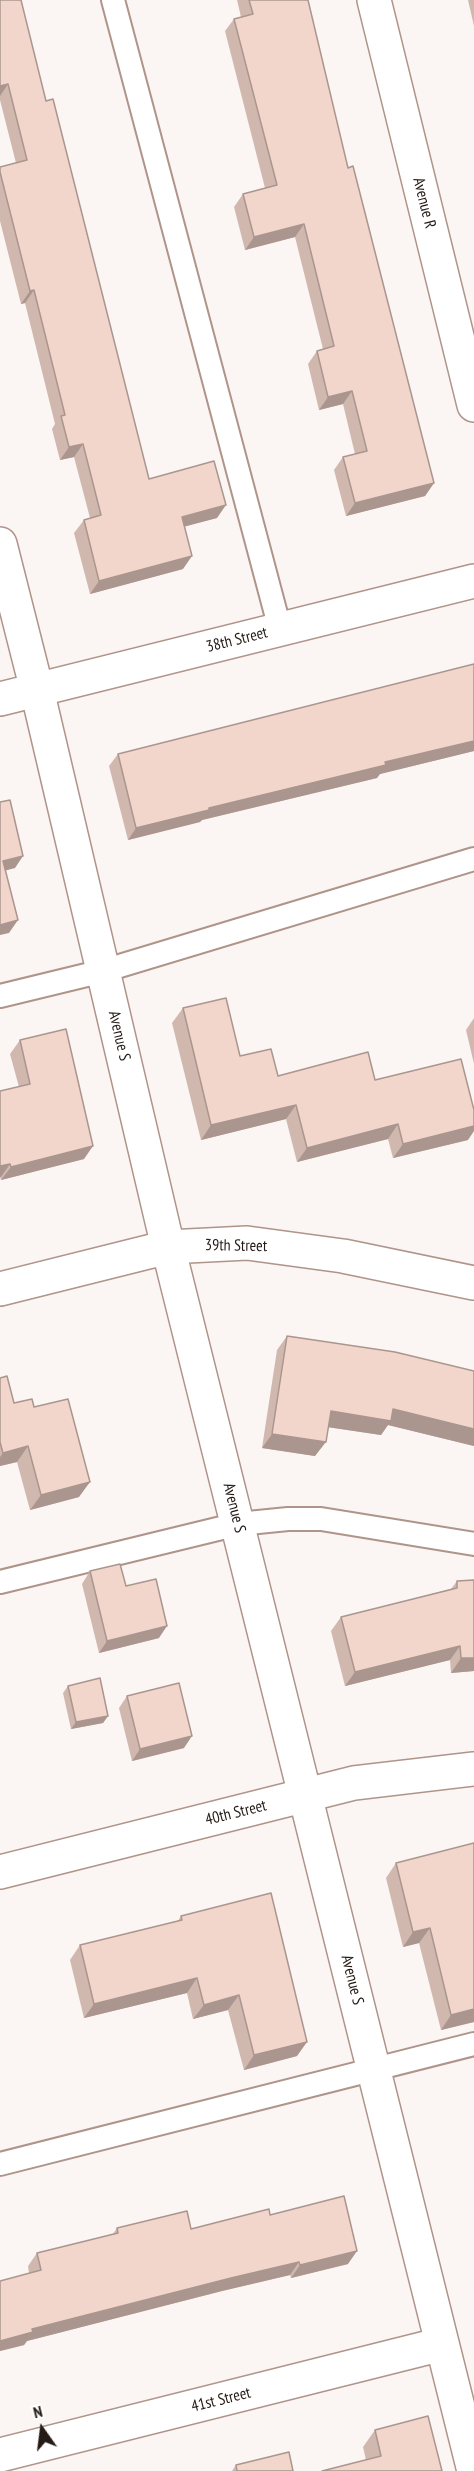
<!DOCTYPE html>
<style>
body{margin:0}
#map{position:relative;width:474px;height:2471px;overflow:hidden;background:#fbf5f3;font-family:"PT Sans Narrow",sans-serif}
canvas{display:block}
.north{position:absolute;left:12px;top:2399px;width:60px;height:60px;-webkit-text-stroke:4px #fff;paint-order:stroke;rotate:346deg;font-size:16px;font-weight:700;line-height:24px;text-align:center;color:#241a16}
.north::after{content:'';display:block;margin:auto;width:21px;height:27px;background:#241a16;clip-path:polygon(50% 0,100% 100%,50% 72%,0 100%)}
</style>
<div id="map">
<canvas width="474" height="2471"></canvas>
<div class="north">N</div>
</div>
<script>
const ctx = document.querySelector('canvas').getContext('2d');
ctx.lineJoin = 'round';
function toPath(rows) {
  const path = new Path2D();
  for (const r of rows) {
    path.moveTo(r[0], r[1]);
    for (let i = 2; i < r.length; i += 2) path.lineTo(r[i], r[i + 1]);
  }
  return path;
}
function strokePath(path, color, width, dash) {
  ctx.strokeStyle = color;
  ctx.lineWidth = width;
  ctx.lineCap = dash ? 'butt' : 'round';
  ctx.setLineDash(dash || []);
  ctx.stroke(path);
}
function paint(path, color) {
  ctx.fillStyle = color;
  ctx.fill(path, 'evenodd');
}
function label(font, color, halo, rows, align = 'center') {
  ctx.font = font + ' "PT Sans Narrow",sans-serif';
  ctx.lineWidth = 4.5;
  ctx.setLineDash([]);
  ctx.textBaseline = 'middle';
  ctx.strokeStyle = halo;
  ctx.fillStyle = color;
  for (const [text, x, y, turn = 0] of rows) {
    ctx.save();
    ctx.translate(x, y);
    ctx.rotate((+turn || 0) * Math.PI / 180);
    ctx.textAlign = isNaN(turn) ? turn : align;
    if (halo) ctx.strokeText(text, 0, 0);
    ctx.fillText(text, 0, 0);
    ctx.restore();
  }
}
const lane = toPath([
 [113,0,280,629],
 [0,996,103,971,474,859],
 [0,1582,238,1524,288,1519,321,1519,474,1544],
 [0,2164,474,2044]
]);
const street = toPath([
 [374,0,474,405],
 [0,544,37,690,168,1247,474,2471],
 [0,699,474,581],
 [0,1289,168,1247,247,1243,343,1256,474,1283],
 [0,2455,442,2344]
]);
const secondary = toPath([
 [0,1872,354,1783,474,1769]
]);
const wall = toPath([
 [0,0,46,101,149,479,217,518,184,526,183,569,90,594,74,533,84,520,90,518,74,457,60,460,52,429,55,424,25,303,21,304,0,221,0,167,16,163,0,100],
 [237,0,308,0,348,168,434,483,425,496,346,516,334,470,343,457,355,454,343,404,319,410,308,364,317,351,323,349,295,237,245,250,234,207,243,194,265,188,225,31,234,19,241,17],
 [468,0,474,0,474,26],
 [474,664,474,751,380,774,377,778,202,820,200,822,128,840,109,766,118,754],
 [183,1008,240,1056,278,1076,375,1080,468,1140,393,1158,388,1139,297,1162,286,1119,201,1140,172,1023],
 [474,1018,474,1064,466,1030],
 [20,1040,84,1159,1,1180,0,1177,0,1091,19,1087,10,1054],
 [287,1336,474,1371,474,1446,388,1425,381,1435,328,1427,315,1456,262,1448,277,1350],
 [0,1378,14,1403,34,1407,79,1497,30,1510,17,1462,0,1466],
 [90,1571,126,1586,159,1638,99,1653,82,1584],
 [457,1581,474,1671,451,1673,450,1660,345,1686,331,1631,341,1617,451,1589],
 [68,1686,108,1716,103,1723,71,1729,63,1693],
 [127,1696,184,1748,132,1761,119,1708],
 [474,1843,474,2022,441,2030,419,1943,403,1947,386,1878,396,1863],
 [181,1916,297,2056,244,2070,228,2010,193,2019,187,1993,84,2018,70,1960,80,1945,178,1921],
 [270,2215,348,2264,291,2278,290,2275,222,2291,27,2341,24,2345,0,2351,0,2281,29,2273,28,2266,37,2253,113,2234,117,2228,191,2229],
 [375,2430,442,2471,366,2460,363,2447],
 [236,2465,293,2471,232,2471]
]);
const shadedWall = toPath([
 [8,84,0,96,0,86],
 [304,224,295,237,245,250,254,237],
 [34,290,25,303,21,304,30,291],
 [352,391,343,404,319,410,328,397],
 [83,444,74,457,60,460,69,447],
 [434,483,425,496,346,516,355,503],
 [226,505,217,518,172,530,182,517],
 [192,556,183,569,90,594,99,581],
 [474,741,474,751,380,774,377,778,202,820,200,822,128,840,136,828,209,808,385,762],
 [23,856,15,868,0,872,3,861],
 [18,920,9,933,0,935,0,925],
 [296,1105,286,1119,201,1140,211,1125],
 [398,1124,388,1139,297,1162,307,1148],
 [474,1126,474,1131,468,1140,393,1158,403,1144],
 [93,1146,84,1159,1,1180,11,1167],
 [10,1164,1,1177,0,1177,0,1166],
 [393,1409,474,1429,474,1446,388,1425,381,1435,320,1426,331,1411],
 [272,1434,326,1442,315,1456,262,1448],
 [28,1446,17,1462,0,1466,0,1457,3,1453],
 [90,1482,79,1497,30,1510,41,1495],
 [167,1626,159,1638,99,1653,107,1641],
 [460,1646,450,1660,345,1686,355,1672],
 [461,1658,474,1658,474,1671,451,1673],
 [108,1716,103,1723,71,1729,76,1722],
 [192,1736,184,1748,132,1761,140,1749],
 [430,1928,419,1943,403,1947,413,1932],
 [197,1978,187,1993,84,2018,94,2004],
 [239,1995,228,2010,193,2019,204,2005],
 [474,2009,474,2022,441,2030,451,2015],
 [307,2042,297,2056,244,2070,254,2055],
 [357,2251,348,2264,291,2278,300,2265],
 [299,2262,290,2275,222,2291,27,2341,24,2345,0,2351,0,2341,32,2329,231,2278]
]);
const building = toPath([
 [0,0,21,0,46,101,53,99,149,479,214,461,226,505,182,517,192,556,99,581,84,520,101,515,83,444,69,447,61,416,65,415,34,290,30,291,0,172,0,167,27,160,8,84,0,86,0,0],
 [249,0,308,0,348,168,353,166,434,483,355,503,343,457,367,451,352,391,328,397,317,351,334,346,304,224,254,237,243,194,277,185,234,19,253,14,249,0],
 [474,664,474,741,385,762,386,765,209,808,209,810,136,828,118,754,474,664],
 [10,800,23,856,3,861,18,920,0,925,0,802,10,800],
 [226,998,240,1056,271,1049,278,1076,368,1052,375,1080,461,1059,474,1110,474,1126,403,1144,398,1124,307,1148,296,1105,211,1125,183,1008,226,998],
 [66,1029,93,1146,11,1167,10,1164,0,1166,0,1091,30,1084,20,1040,66,1029],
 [287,1336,395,1352,474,1371,474,1429,393,1409,391,1421,331,1411,326,1442,272,1434,287,1336],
 [7,1376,14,1403,32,1399,34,1407,68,1399,90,1482,41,1495,28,1446,3,1453,0,1442,0,1378,7,1376],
 [120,1564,126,1586,156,1579,167,1626,107,1641,90,1571,120,1564],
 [474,1580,474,1658,461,1658,460,1646,355,1672,341,1617,457,1588,457,1581,474,1580],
 [100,1678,108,1716,76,1722,68,1686,100,1678],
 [179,1683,192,1736,140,1749,127,1696,179,1683],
 [474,1843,474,2009,451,2015,430,1928,413,1932,396,1863,474,1843],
 [271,1893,307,2042,254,2055,239,1995,204,2005,197,1978,94,2004,80,1945,182,1920,181,1916,271,1893],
 [344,2196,357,2251,300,2265,299,2262,231,2278,32,2329,33,2332,0,2341,0,2281,41,2270,37,2253,118,2233,117,2228,187,2211,191,2229,269,2209,270,2215,344,2196],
 [428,2416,442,2471,322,2471,381,2456,375,2430,428,2416],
 [289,2452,293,2471,237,2471,236,2465,289,2452]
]);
const streetNames = [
 ["Avenue R",424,203,76],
 ["38th Street",237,640,-14],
 ["Avenue S",119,1036,77],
 ["39th Street",236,1246,1],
 ["Avenue S",234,1508,76],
 ["40th Street",236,1813,-14],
 ["Avenue S",352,1980,76],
 ["41st Street",221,2400,-14]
];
strokePath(lane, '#af948a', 26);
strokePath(street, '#af948a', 36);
strokePath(secondary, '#af948a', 36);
strokePath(lane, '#fff', 22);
strokePath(street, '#fff', 33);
strokePath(secondary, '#fff', 33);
paint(wall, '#d1b8af');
paint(shadedWall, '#aa968e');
paint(building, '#f3d6cb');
strokePath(building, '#aa968e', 1.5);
label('16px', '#241a16', '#fff', streetNames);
</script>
